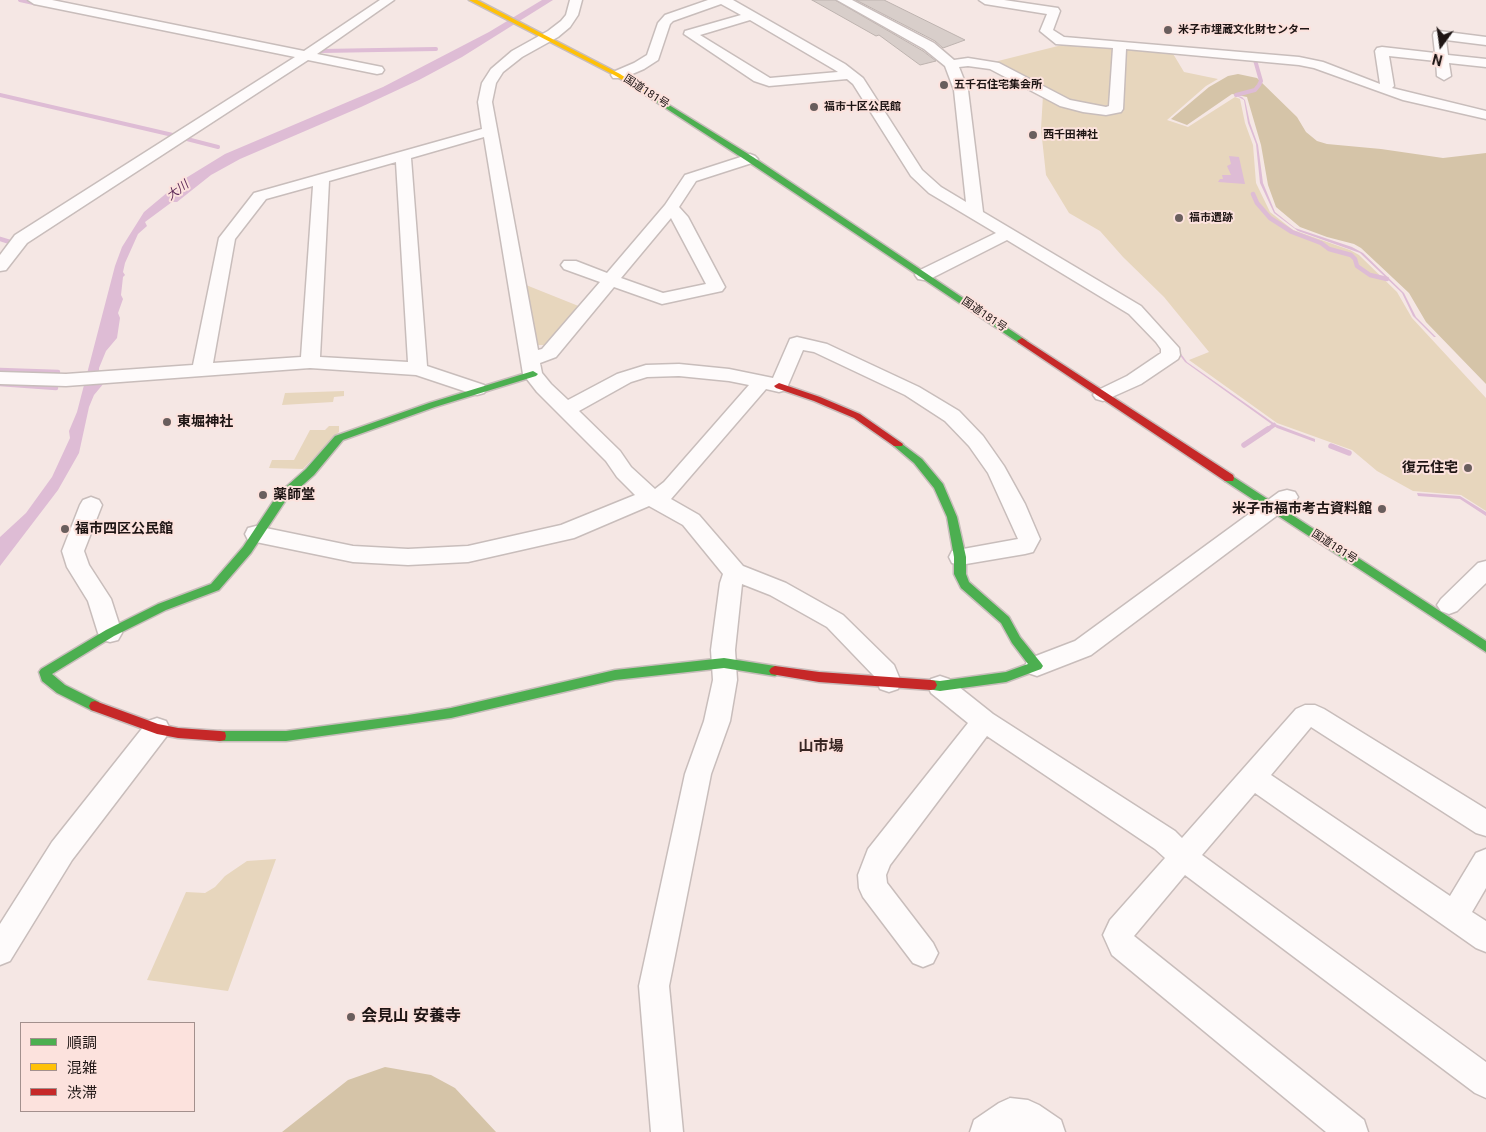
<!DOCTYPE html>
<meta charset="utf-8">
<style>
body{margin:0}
#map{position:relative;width:1486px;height:1132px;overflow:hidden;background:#f5e7e4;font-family:Roboto,"Noto Sans JP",sans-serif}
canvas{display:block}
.legend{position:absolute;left:20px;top:1022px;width:175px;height:90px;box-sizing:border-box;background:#fce2dd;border:1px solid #a3908d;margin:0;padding:6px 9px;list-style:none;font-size:15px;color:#1e1514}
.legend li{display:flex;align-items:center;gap:10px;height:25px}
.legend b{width:25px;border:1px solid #a3908d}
.north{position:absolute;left:1416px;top:20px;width:50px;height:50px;-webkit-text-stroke:4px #fce2dd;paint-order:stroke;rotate:194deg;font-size:14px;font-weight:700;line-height:20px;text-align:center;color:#1e1514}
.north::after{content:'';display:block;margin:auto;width:18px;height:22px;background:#1e1514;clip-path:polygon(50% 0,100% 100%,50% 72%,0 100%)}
</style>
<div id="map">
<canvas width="1486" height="1132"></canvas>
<ul class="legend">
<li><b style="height:6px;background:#4caf50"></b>順調</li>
<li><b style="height:6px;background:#ffc107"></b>混雑</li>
<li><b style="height:6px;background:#c62828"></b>渋滞</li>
</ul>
<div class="north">N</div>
</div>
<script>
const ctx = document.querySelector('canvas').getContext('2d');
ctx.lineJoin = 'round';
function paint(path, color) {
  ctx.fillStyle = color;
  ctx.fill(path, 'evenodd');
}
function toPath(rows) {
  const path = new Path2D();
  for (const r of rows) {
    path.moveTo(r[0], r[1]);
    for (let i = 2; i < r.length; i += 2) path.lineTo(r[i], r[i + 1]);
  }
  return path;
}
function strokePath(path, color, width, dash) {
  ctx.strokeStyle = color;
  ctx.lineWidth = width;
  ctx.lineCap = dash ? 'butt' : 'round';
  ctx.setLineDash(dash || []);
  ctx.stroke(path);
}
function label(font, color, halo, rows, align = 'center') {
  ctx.font = font + ' Roboto,"Noto Sans JP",sans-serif';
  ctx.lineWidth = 4;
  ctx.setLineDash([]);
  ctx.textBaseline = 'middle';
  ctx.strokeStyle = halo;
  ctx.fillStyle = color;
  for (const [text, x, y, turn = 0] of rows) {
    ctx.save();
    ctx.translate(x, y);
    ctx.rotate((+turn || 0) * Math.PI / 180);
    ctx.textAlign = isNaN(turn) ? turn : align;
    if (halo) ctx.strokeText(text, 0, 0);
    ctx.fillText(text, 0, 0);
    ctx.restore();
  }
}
const green = toPath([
 [1066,44,1111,46,1115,49,1111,105,1108,108,1080,106,990,63],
 [1128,48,1172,52,1184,72,1218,79,1206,86,1167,120,1188,127,1235,97,1240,99,1245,123,1253,145,1256,183,1270,212,1293,230,1350,250,1359,255,1397,292,1412,318,1486,398,1486,511,1461,495,1413,491,1377,471,1352,450,1277,423,1189,360,1209,352,1164,297,1123,257,1100,231,1069,213,1046,175,1041,129,1043,95,1112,113,1124,49],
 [526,285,581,307,548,345,537,345],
 [344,391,344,396,334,397,333,402,282,405,285,393],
 [329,426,339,426,339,432,303,469,269,468,272,460,294,460,310,430,325,430],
 [276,859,228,991,147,980,186,892,205,893,215,887,225,876,247,861]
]);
const forest = toPath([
 [1238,74,1257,78,1297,117,1306,132,1317,141,1327,144,1381,149,1443,158,1486,153,1486,384,1426,322,1409,293,1361,248,1354,244,1327,237,1300,227,1276,207,1268,185,1261,145,1247,97,1232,94,1187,125,1171,119,1209,87,1228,76],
 [385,1067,431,1075,455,1088,496,1132,282,1132,348,1080]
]);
const water = toPath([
 [542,0,553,0,462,57,419,80,361,107,240,159,211,175,177,202,172,202,145,222,147,226,138,234,125,263,123,272,125,275,123,277,121,295,123,299,118,313,120,318,117,338,106,351,99,368,99,374,104,383,94,395,89,407,79,453,58,490,0,566,0,537,26,513,52,477,70,438,69,431,77,412,115,266,122,247,144,212,181,181,225,154,383,87,489,32],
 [1235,95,1242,97,1245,100,1250,123,1258,145,1263,183,1275,212,1295,228,1352,247,1363,253,1404,293,1416,317,1436,337,1434,337,1413,316,1402,293,1360,253,1298,231,1274,213,1260,183,1256,144,1248,123,1244,100],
 [1229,156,1239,157,1245,184,1218,182,1220,179,1223,179,1222,175,1231,175,1227,166,1231,164],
 [1168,336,1187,362,1275,424,1315,439,1315,442,1277,428,1185,362,1166,337],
 [1417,493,1460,496,1486,512,1486,516,1460,499,1418,496]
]);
const streamFar2 = toPath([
 [20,0,38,4],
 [321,51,436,49],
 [0,95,177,136],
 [1236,95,1255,90,1259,85,1261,81,1255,60],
 [183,138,218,147]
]);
const streamFar1 = toPath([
 [1253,194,1257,203,1270,218,1292,232,1321,243,1329,249,1351,255,1355,259,1357,266,1370,275,1387,279],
 [0,239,13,243,10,247],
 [0,370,58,372],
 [0,384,56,388],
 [1267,430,1274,425]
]);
const stream = toPath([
 [1244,445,1268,429],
 [1331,446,1349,453]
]);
const building = toPath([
 [812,0,835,0,923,51,936,61,920,65,879,35,876,36,812,0],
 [856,0,884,0,965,40,943,48,935,41,856,0]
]);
const street = toPath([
 [28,0,52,0,304,51,380,0,394,0,317,54,382,67,384,70,382,73,377,74,308,60,27,243,6,270,0,271,0,255,15,235,295,57,34,4,28,0],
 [570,0,582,0,578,15,570,27,558,37,522,57,503,72,496,83,492,102,538,350,542,349,600,282,564,269,561,265,564,261,576,261,607,273,665,205,685,175,750,154,755,156,758,159,755,162,696,181,679,207,688,217,725,287,722,291,662,304,614,287,556,357,540,363,542,373,551,384,568,400,617,374,646,365,679,364,729,369,773,378,790,339,797,337,827,344,919,387,959,411,983,436,1004,466,1025,504,1040,539,1033,552,1025,554,960,565,952,563,949,557,952,551,1018,539,988,473,969,446,945,421,905,395,814,352,803,350,786,390,779,392,766,389,671,499,699,515,743,566,786,583,843,615,894,665,901,682,898,689,889,692,880,689,875,677,827,627,770,595,742,584,735,650,737,680,730,721,711,774,669,986,683,1132,651,1132,639,986,685,774,704,721,713,680,711,650,720,583,723,574,683,525,649,506,574,538,468,562,408,565,353,562,256,542,248,540,245,534,248,528,256,526,353,546,408,549,468,546,561,525,635,495,617,477,606,461,537,392,523,374,484,137,411,158,427,366,484,385,487,389,484,393,477,395,470,393,416,375,310,368,66,386,0,384,0,372,66,374,193,365,219,238,254,193,482,129,478,102,482,83,491,69,512,51,548,31,561,21,566,15,570,0],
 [396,162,408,362,320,357,329,181,396,162],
 [313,186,301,357,213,363,235,239,266,199,313,186],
 [671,218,706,284,663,293,621,278,671,218],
 [679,376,729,381,749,385,664,482,655,489,631,467,620,451,579,411,631,382,647,377,679,376],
 [708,0,733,0,845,64,863,78,922,170,941,187,966,202,954,90,945,66,924,49,837,0,852,0,934,43,954,60,968,58,999,63,1070,100,1106,107,1109,106,1113,48,1056,44,1040,31,1047,14,985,4,979,0,1004,0,1058,8,1060,11,1053,30,1064,37,1299,57,1323,62,1380,84,1375,51,1377,48,1382,47,1435,53,1433,35,1434,32,1439,31,1486,37,1486,45,1446,40,1448,55,1486,59,1486,67,1449,63,1451,76,1444,80,1437,76,1436,61,1389,56,1394,86,1392,88,1486,111,1486,119,1403,100,1314,68,1299,65,1126,49,1123,109,1121,112,1106,115,1083,112,1060,106,990,69,968,66,959,67,968,90,983,212,1141,306,1179,348,1180,355,1178,359,1141,384,1103,401,1096,399,1093,395,1096,391,1127,376,1161,353,1161,349,1156,342,1129,314,1007,240,930,279,924,280,918,279,915,275,918,271,996,233,929,193,911,176,853,84,847,79,769,86,754,81,684,34,685,31,741,15,721,4,673,21,670,24,658,60,644,69,623,78,613,78,611,75,613,72,634,63,647,55,658,23,665,15,708,0],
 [750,20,835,70,838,72,770,78,700,35,750,20],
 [1287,490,1295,492,1298,497,1295,502,1091,655,1037,676,1028,673,1025,666,1028,659,1075,641,1279,492,1287,490],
 [91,497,99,500,102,505,84,551,89,565,111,599,122,633,118,640,110,642,102,640,98,633,88,601,67,567,62,551,80,505,83,500,91,497],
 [1486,561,1486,583,1457,611,1449,614,1441,611,1437,605,1441,599,1478,563,1486,561],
 [940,676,949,679,993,714,1175,831,1182,838,1296,709,1305,705,1315,705,1324,709,1486,809,1486,836,1476,833,1311,727,1271,775,1450,896,1476,853,1486,849,1486,888,1472,912,1486,921,1486,952,1476,948,1255,793,1202,855,1486,1062,1486,1098,1475,1093,1185,875,1134,936,1364,1120,1368,1132,1326,1132,1112,955,1103,935,1110,920,1165,858,1155,849,987,736,890,865,886,875,887,883,933,943,938,953,933,963,923,967,913,963,863,897,859,888,858,875,868,849,968,723,931,693,928,686,931,679,940,676],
 [157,718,166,721,170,729,166,737,72,860,10,961,0,965,0,924,52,842,148,721,157,718],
 [1010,1098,1028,1100,1039,1105,1061,1120,1065,1132,970,1132,974,1120,999,1103,1010,1098]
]);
const fast = toPath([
 [644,92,648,92,753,157,1027,341,1025,343,1019,343,747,161,644,94,644,92],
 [533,371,538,374,536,376,435,407,343,440,314,475,286,500,251,553,219,590,166,610,114,636,52,674,65,685,99,702,101,706,99,710,95,711,91,710,57,693,42,681,39,672,41,669,106,630,158,604,211,584,243,547,278,494,306,469,335,436,429,403,533,371],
 [898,441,922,459,943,484,957,517,966,557,966,574,969,582,1009,617,1020,637,1041,663,1043,666,1041,669,1006,682,940,691,927,689,925,685,927,681,931,680,940,681,1006,672,1028,664,1012,643,1001,623,961,588,954,574,954,557,947,517,934,488,914,463,894,446,893,444,894,442,898,441],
 [1229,474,1486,641,1486,652,1225,481,1224,478,1229,474],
 [724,658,775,666,779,668,781,671,779,674,775,676,724,668,615,680,451,718,286,741,220,741,215,740,214,736,215,732,220,731,286,731,408,715,451,708,615,670,724,658]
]);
const slow = toPath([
 [469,0,477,0,620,74,649,93,644,94,616,76,469,0]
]);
const jam = toPath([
 [1022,338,1233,475,1234,478,1233,481,1225,481,1019,343,1017,341,1022,338],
 [779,383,820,397,860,414,903,444,902,446,894,446,854,418,814,401,776,388,774,386,779,383],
 [775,666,819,672,931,680,935,681,937,685,935,689,931,690,819,682,771,674,769,671,771,668,775,666],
 [95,701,158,724,178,728,220,731,225,732,226,736,225,740,220,741,178,738,157,734,91,710,89,706,91,702,95,701]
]);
const markers = [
 [1168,30,5,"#695e5d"],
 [944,85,5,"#695e5d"],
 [814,107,5,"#695e5d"],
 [1033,135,5,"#695e5d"],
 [1179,218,5,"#695e5d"],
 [167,422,5,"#695e5d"],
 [1468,468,5,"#695e5d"],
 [263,495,5,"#695e5d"],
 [1382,509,5,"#695e5d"],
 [65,529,5,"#695e5d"],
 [351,1017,5,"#695e5d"]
];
const farPoinames = [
 ["米子市埋蔵文化財センター",1178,30],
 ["五千石住宅集会所",954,85],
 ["福市十区公民館",824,107],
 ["西千田神社",1043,135],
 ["福市遺跡",1189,218]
];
const farStreetnames = [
 ["国道181号",646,92,33],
 ["国道181号",984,315,34],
 ["国道181号",1334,547,33]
];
const farWaternames = [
 ["大川",178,191,-37]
];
const poiNames = [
 ["東堀神社",177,422],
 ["復元住宅",1458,468,"right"],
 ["薬師堂",273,495],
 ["米子市福市考古資料館",1372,509,"right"],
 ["福市四区公民館",75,529]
];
const neighbourhoodNames = [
 ["山市場",821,747]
];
const nearPoinames = [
 ["会見山 安養寺",361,1017]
];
paint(green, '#e7d6bd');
paint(forest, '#d5c4a8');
paint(water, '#debcd5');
strokePath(streamFar2, '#debcd5', 4);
strokePath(streamFar1, '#debcd5', 4.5);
strokePath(stream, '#debcd5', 5.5);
paint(building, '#d8ceca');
strokePath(building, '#bdb3af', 1);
strokePath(street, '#c8bdbb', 3);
strokePath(fast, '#c8bdbb', 3);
strokePath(slow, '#c8bdbb', 3);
strokePath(jam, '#c8bdbb', 3);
paint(street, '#fefbfb');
paint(fast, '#4caf50');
paint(slow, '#ffc107');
paint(jam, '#c62828');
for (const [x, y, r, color] of markers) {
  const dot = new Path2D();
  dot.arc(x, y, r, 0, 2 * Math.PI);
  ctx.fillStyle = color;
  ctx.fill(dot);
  strokePath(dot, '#fce2dd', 2);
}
label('bold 11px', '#1e1514', '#fce2dd', farPoinames, 'left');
label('11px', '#1e1514', '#fce2dd', farStreetnames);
label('italic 12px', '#5e2a58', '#fce2dd', farWaternames);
label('bold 14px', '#1e1514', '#fce2dd', poiNames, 'left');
label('bold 15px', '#382623', '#fce2dd', neighbourhoodNames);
label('bold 16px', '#1e1514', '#fce2dd', nearPoinames, 'left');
</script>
